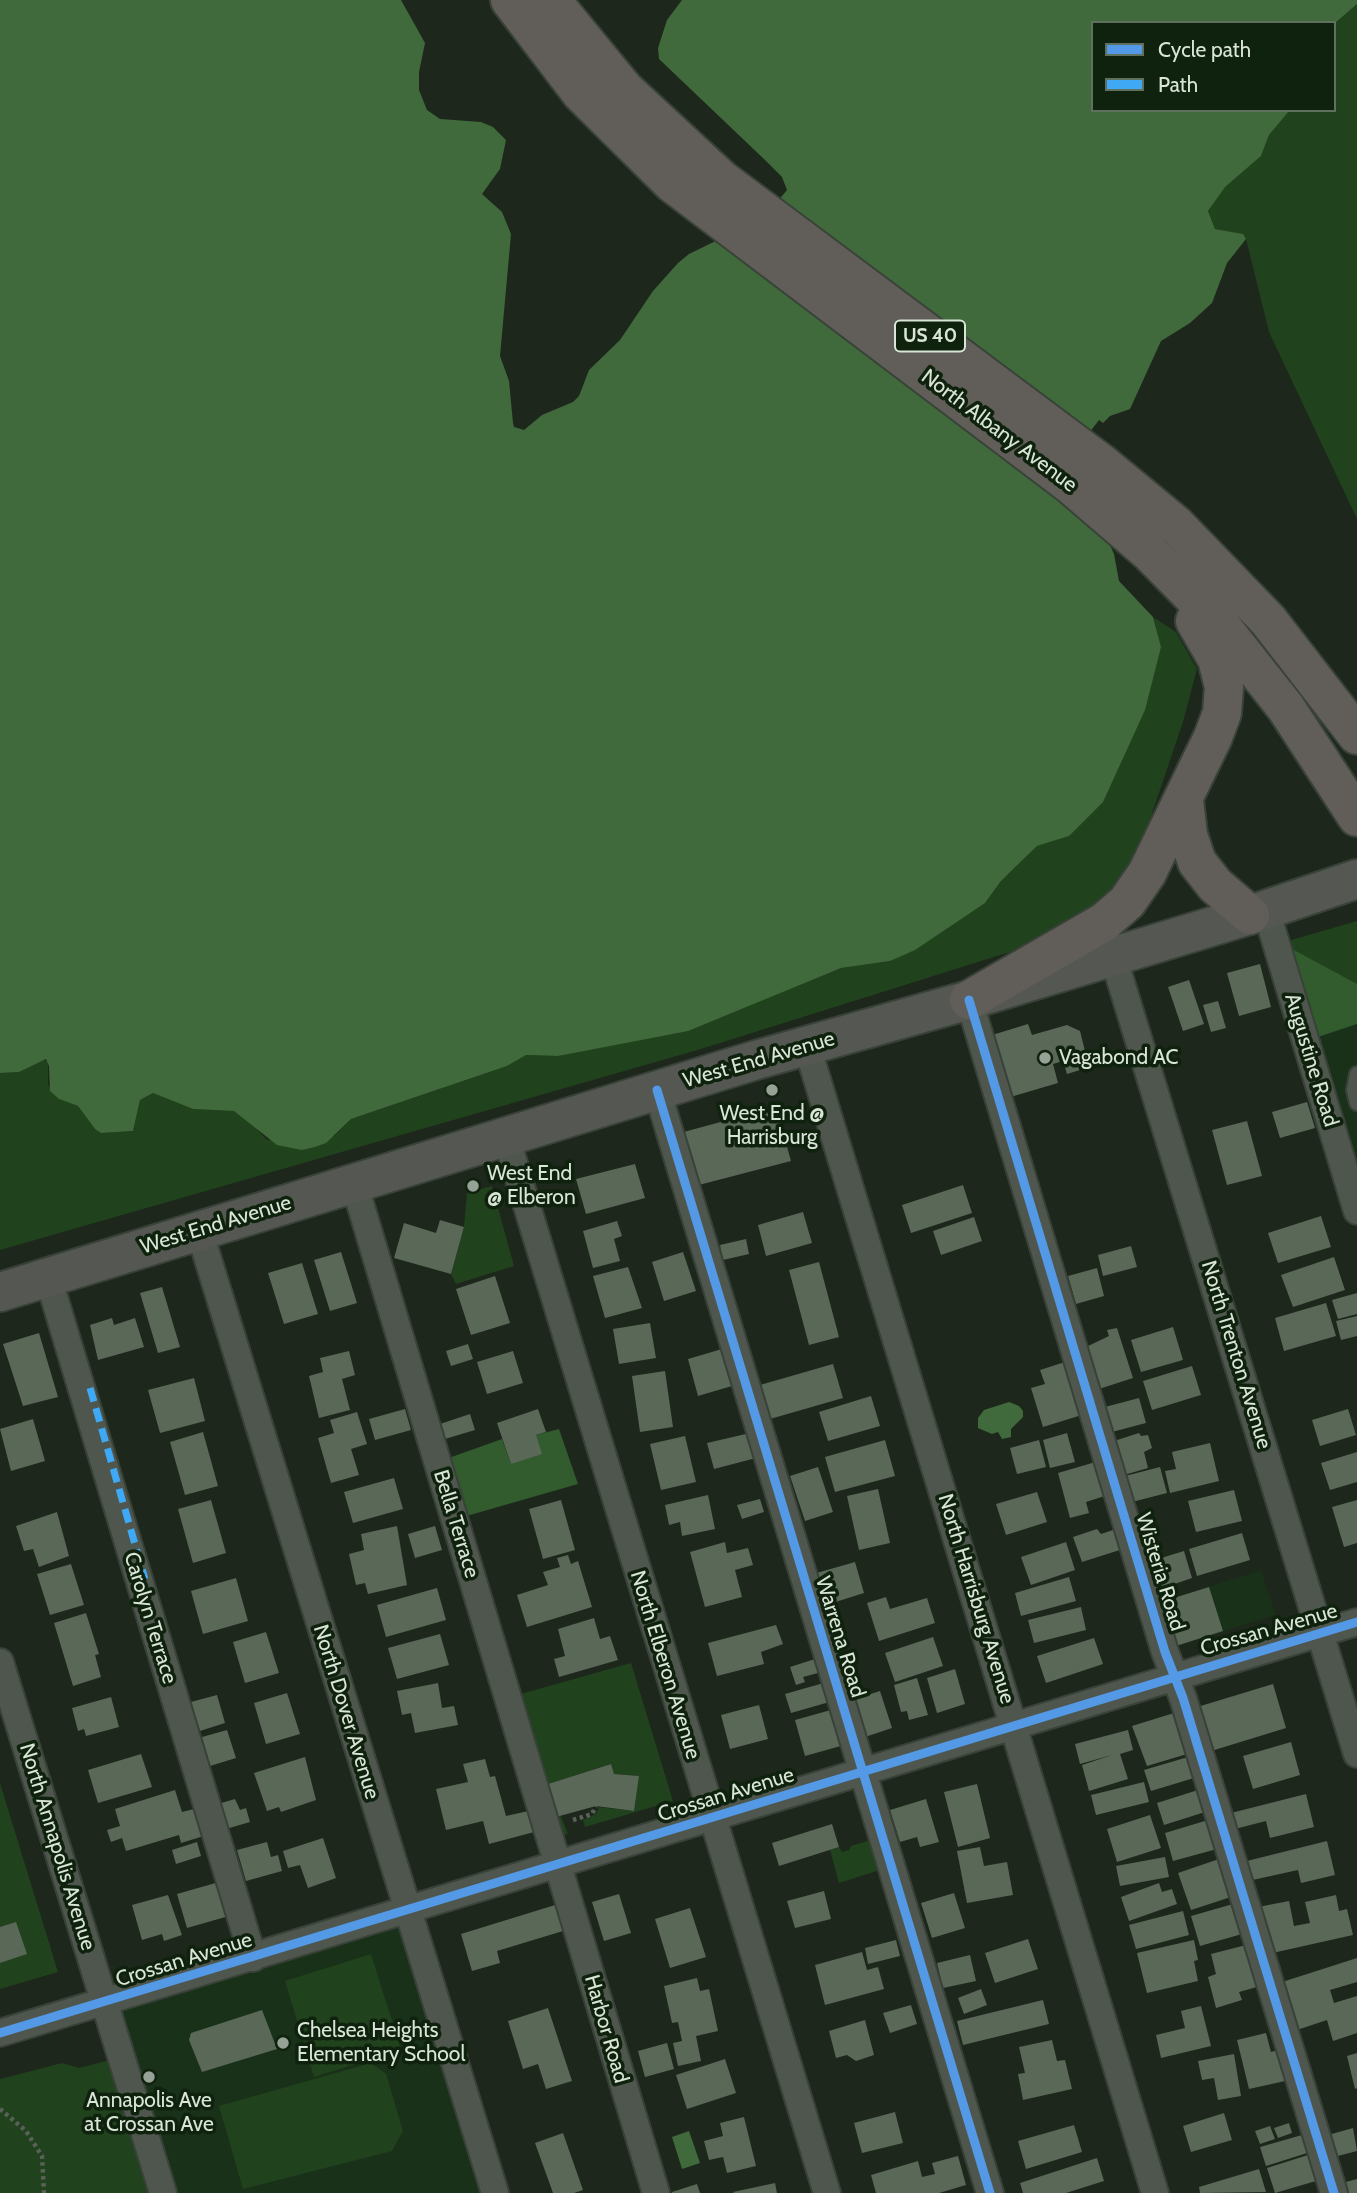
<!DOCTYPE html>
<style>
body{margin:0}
#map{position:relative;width:1357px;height:2193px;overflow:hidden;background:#1d271c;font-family:Cabin,sans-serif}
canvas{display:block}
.legend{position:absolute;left:1091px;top:21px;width:245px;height:91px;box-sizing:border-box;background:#0f220d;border:2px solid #60705e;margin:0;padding:9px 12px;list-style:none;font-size:21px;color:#d9e5d7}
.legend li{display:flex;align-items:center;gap:14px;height:35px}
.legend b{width:35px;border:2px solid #60705e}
</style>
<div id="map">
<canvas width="1357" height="2193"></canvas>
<ul class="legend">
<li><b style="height:9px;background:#5399e6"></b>Cycle path</li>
<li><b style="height:9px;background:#3fa9f5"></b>Path</li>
</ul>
</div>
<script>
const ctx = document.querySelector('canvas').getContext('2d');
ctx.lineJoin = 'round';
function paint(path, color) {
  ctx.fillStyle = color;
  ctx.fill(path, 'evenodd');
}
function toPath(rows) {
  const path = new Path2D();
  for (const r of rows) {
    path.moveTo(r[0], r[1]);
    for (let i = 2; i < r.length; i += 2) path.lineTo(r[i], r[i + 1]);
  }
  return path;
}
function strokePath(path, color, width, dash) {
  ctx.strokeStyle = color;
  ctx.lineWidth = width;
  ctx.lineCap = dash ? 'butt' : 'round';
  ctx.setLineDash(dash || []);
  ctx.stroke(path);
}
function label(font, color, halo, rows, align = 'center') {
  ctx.font = font + ' Cabin,sans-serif';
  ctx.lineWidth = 7;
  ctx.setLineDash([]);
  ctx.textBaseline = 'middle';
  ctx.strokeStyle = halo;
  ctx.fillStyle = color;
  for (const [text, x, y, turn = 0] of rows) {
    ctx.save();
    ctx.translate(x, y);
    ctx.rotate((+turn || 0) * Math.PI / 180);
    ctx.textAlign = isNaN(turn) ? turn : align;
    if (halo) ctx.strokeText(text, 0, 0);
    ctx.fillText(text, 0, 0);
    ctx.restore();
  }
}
const built = toPath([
 [1357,1024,1357,1162,1318,1037],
 [1261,1570,1276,1615,1176,1646,1161,1602],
 [408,1911,495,2193,163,2193,106,2002]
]);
const green = toPath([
 [1357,4,1357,519,1269,332,1246,239,1236,233,1215,229,1208,211,1224,187,1261,156,1269,135,1290,110,1334,110,1334,24],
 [1153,617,1176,632,1197,669,1183,722,1141,846,1126,878,1064,935,701,1049,0,1250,0,1073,19,1072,41,1060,48,1061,48,1085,59,1099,78,1106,95,1129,101,1133,133,1131,140,1100,153,1093,193,1109,234,1111,246,1118,267,1140,334,1136,351,1119,507,1066,526,1055,558,1056,841,968,890,961,985,903,1001,881,1037,846,1069,836,1161,647],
 [1357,921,1357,1024,1281,943],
 [492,1186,514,1266,456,1284,451,1274,464,1227,467,1193],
 [631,1663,673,1801,585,1827,583,1820,596,1814,599,1807,634,1811,639,1776,614,1774,610,1764,548,1784,568,1834,557,1837,517,1695],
 [0,1783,58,1972,0,1989,0,1963,26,1954,0,1928],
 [871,1840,880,1870,839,1883,830,1850,839,1847,842,1852,849,1850,851,1846],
 [371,1954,401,2050,314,2077,285,1981],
 [121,2057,163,2193,0,2193,0,2079,62,2063,79,2068],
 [371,2063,386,2074,403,2131,392,2151,243,2189,219,2106]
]);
const forest = toPath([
 [1281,943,1357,984,1357,1024,1318,1037],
 [559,1429,578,1484,463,1517,443,1460,502,1439,511,1464,536,1435]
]);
const water = toPath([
 [0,0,401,0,425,43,419,72,419,90,427,110,440,119,481,122,493,127,506,140,500,169,482,194,502,212,511,234,500,356,509,381,513,423,514,427,524,430,542,415,573,402,579,396,589,370,620,340,653,291,678,263,689,254,736,231,777,202,787,190,782,177,765,160,659,59,658,48,667,20,682,0,1357,0,1357,4,1334,24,1093,23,1093,110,1290,110,1269,135,1261,156,1225,187,1208,211,1215,229,1243,234,1246,239,1227,263,1212,303,1190,323,1161,341,1130,409,1110,416,1103,423,1099,420,1086,437,1100,523,1114,554,1119,581,1153,617,1161,647,1145,710,1103,802,1069,836,1037,846,1001,881,985,903,915,950,890,961,841,968,688,1031,558,1056,526,1055,507,1066,351,1119,326,1143,315,1147,302,1150,277,1145,234,1111,193,1109,153,1093,140,1100,133,1131,101,1133,95,1129,78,1106,59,1099,50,1091,49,1066,46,1059,19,1072,0,1073],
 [1009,1402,1019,1406,1023,1411,1023,1417,1011,1429,1011,1437,1002,1439,998,1432,992,1434,978,1428,978,1418,984,1410],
 [689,2131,700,2163,682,2169,672,2137]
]);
const building = toPath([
 [1260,964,1271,1007,1239,1016,1227,973],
 [1189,980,1204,1024,1183,1031,1168,987],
 [1218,1001,1226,1028,1211,1032,1203,1005],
 [1028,1024,1032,1035,1067,1025,1080,1031,1086,1055,1092,1053,1096,1065,1067,1074,1063,1061,1053,1064,1058,1083,1007,1098,989,1036],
 [1307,1102,1315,1128,1280,1138,1272,1112],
 [776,1107,791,1161,695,1186,680,1133],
 [1247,1121,1262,1176,1227,1185,1212,1130],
 [635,1164,645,1198,586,1214,576,1179],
 [963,1185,972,1213,911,1233,902,1205],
 [803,1212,812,1243,766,1256,758,1225],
 [1321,1216,1331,1247,1278,1263,1268,1233],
 [974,1217,982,1241,941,1255,933,1231],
 [440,1220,464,1227,451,1274,394,1258,404,1223,436,1233],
 [617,1221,622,1236,614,1239,620,1261,593,1268,583,1231],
 [746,1239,749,1254,723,1260,720,1245],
 [1131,1246,1137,1267,1103,1276,1098,1255],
 [341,1252,357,1303,330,1311,314,1260],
 [683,1252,696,1291,664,1301,652,1262],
 [1334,1257,1345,1290,1293,1307,1281,1275],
 [819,1262,839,1337,809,1345,789,1270],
 [302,1263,318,1314,284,1324,268,1273],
 [628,1267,642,1308,605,1318,593,1276],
 [1097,1268,1104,1296,1076,1304,1068,1276],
 [495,1276,510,1323,471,1335,456,1289],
 [162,1287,180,1347,158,1353,140,1293],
 [1357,1293,1357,1314,1338,1319,1332,1300],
 [1326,1303,1336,1336,1284,1351,1275,1318],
 [1357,1316,1357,1336,1341,1340,1336,1321],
 [112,1318,114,1325,135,1318,144,1347,98,1360,90,1325],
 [650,1323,656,1358,619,1364,613,1329],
 [1173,1327,1183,1360,1141,1372,1131,1340],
 [1117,1328,1133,1378,1099,1389,1086,1347,1109,1336,1107,1330],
 [39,1333,58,1397,23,1406,3,1344],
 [468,1344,473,1359,451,1366,446,1351],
 [722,1349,732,1386,698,1396,688,1359],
 [349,1351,355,1375,342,1379,350,1410,319,1418,309,1376,323,1372,320,1358],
 [513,1351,523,1383,487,1394,477,1362],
 [1068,1361,1085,1414,1043,1427,1031,1388,1045,1384,1040,1370],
 [833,1364,843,1398,770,1419,760,1385],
 [1192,1366,1201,1395,1152,1410,1143,1381],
 [665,1371,673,1427,640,1432,632,1376],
 [194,1378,205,1421,160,1433,148,1390],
 [871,1396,880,1426,828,1441,819,1412],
 [1139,1398,1146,1423,1112,1432,1105,1407],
 [405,1409,411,1430,375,1440,369,1419],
 [538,1409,546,1432,536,1435,542,1454,511,1464,497,1423],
 [1348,1409,1356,1435,1320,1446,1312,1420],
 [357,1412,367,1444,351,1449,359,1475,331,1483,318,1438,334,1433,330,1420],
 [470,1414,475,1430,445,1439,440,1424],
 [33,1419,45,1461,11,1471,0,1429],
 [203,1432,218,1486,185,1495,170,1442],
 [750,1433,756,1458,714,1469,707,1443],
 [1067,1433,1075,1462,1050,1468,1043,1440],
 [1139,1433,1141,1436,1148,1435,1152,1448,1144,1452,1148,1468,1124,1475,1114,1441],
 [685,1436,696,1482,661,1490,650,1444],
 [885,1440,895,1476,835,1492,825,1457],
 [1039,1440,1046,1467,1017,1474,1010,1448],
 [1210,1443,1219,1481,1170,1493,1165,1471,1176,1469,1172,1452],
 [1357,1452,1357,1482,1330,1490,1321,1463],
 [1099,1461,1108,1495,1086,1502,1089,1513,1070,1518,1058,1473],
 [818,1467,833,1512,805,1521,790,1476],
 [1160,1467,1167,1493,1132,1502,1125,1476],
 [394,1478,403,1509,353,1523,344,1492],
 [878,1489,890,1543,859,1550,847,1496],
 [1234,1490,1242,1521,1196,1532,1188,1501],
 [1037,1492,1047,1522,1006,1535,996,1504],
 [708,1495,715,1529,682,1536,680,1522,669,1525,665,1505],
 [760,1499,764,1512,742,1519,737,1505],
 [211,1500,226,1553,193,1563,178,1509],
 [561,1500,575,1550,543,1559,529,1509],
 [1357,1500,1357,1543,1344,1547,1332,1507],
 [57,1512,69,1556,39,1567,33,1549,24,1551,16,1526],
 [397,1526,407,1585,368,1594,365,1583,356,1585,349,1554,364,1550,361,1534],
 [435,1526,442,1550,415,1558,408,1534],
 [1097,1529,1101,1534,1116,1529,1123,1549,1082,1562,1073,1537],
 [1242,1533,1250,1560,1197,1576,1189,1549],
 [725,1542,727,1553,748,1548,753,1565,735,1570,742,1597,705,1607,690,1552],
 [1066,1542,1075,1570,1031,1585,1021,1557],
 [1184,1551,1192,1578,1157,1590,1148,1562],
 [568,1555,571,1564,578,1561,592,1607,527,1627,517,1595,548,1585,543,1572,560,1567,557,1558],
 [855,1562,864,1593,823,1606,813,1574],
 [71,1564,84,1605,50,1615,37,1574],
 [1069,1577,1076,1601,1021,1616,1015,1593],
 [236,1578,248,1621,203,1634,191,1591],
 [1209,1587,1223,1631,1176,1646,1161,1602],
 [437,1588,446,1620,386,1637,377,1605],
 [886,1597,890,1609,927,1598,935,1623,879,1641,867,1603],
 [1081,1607,1086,1630,1034,1643,1028,1620],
 [86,1613,99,1654,95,1655,101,1677,73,1686,54,1623],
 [594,1618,600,1639,610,1636,618,1660,559,1677,554,1659,565,1656,558,1629],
 [776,1625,783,1644,761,1652,764,1664,717,1676,708,1643],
 [266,1632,279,1673,245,1683,233,1642],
 [440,1634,449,1665,397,1679,388,1648],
 [933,1637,943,1666,895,1682,885,1653],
 [1094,1638,1103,1664,1046,1683,1037,1656],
 [815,1659,818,1673,803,1677,805,1682,796,1685,790,1667],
 [955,1669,965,1704,937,1713,927,1678],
 [917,1678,928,1715,909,1720,907,1711,901,1712,894,1685],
 [827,1682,833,1701,791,1713,785,1694],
 [438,1683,442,1708,454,1706,458,1725,415,1733,411,1713,402,1715,397,1691],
 [1273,1684,1286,1728,1208,1752,1194,1708],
 [880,1691,892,1728,865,1737,852,1700],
 [287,1693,300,1734,266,1744,254,1703],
 [217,1695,225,1723,200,1731,191,1702],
 [111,1697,119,1727,86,1736,84,1729,78,1731,72,1708],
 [759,1705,768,1739,730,1749,721,1715],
 [838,1708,848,1744,805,1756,795,1720],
 [1174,1713,1187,1754,1147,1766,1132,1726],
 [227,1730,236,1758,210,1766,202,1737],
 [1128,1730,1133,1750,1120,1754,1128,1779,1089,1791,1082,1765,1112,1755,1080,1764,1075,1744],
 [1291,1742,1300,1775,1253,1789,1243,1756],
 [141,1754,152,1787,98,1803,88,1770],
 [305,1757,316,1800,281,1812,279,1807,267,1811,254,1773],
 [1188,1757,1194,1778,1151,1791,1144,1770],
 [485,1759,490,1777,495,1776,506,1816,533,1810,538,1831,489,1844,483,1821,446,1830,436,1789,468,1782,463,1764],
 [611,1764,614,1774,639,1776,634,1811,596,1806,556,1817,548,1784],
 [1144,1782,1149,1802,1096,1815,1091,1795],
 [977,1784,990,1838,958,1847,944,1792],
 [175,1790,182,1812,198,1808,207,1835,181,1843,179,1835,126,1851,122,1838,111,1842,107,1830,120,1826,115,1809],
 [1198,1790,1205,1812,1164,1825,1157,1803],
 [1306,1794,1314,1827,1270,1838,1266,1821,1231,1830,1227,1814],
 [235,1799,240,1810,246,1808,250,1822,226,1829,218,1804],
 [926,1799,939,1842,920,1847,917,1837,900,1842,890,1810],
 [1150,1815,1161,1848,1117,1862,1107,1829],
 [1208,1820,1217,1849,1173,1861,1165,1833],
 [832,1824,839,1847,779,1866,772,1843],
 [323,1838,336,1878,308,1888,300,1865,288,1868,283,1851],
 [1327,1841,1335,1875,1301,1883,1298,1870,1248,1881,1243,1862],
 [197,1842,201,1856,176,1864,172,1850],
 [267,1842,271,1857,278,1855,282,1871,246,1881,237,1850],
 [980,1847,984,1866,1007,1862,1013,1895,967,1903,957,1851],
 [1165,1857,1169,1877,1120,1886,1116,1866],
 [1219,1859,1231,1897,1191,1910,1178,1873],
 [219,1882,229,1916,187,1928,177,1894],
 [1159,1883,1162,1892,1172,1889,1177,1904,1129,1921,1121,1897],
 [824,1891,831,1919,795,1928,787,1901],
 [954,1893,965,1928,932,1938,921,1903],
 [619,1894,631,1933,604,1941,592,1902],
 [168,1895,182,1935,164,1941,162,1934,142,1940,132,1905],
 [1336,1895,1339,1911,1347,1909,1353,1935,1268,1954,1258,1907,1289,1901,1294,1926,1310,1923,1305,1902],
 [1233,1904,1242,1934,1200,1946,1191,1916],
 [555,1905,563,1931,497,1951,500,1963,472,1971,461,1934],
 [690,1908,706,1957,670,1968,655,1919],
 [1183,1911,1189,1935,1136,1949,1129,1925],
 [16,1922,27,1954,0,1963,0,1927],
 [1028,1939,1038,1969,995,1983,985,1953],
 [896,1940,900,1956,868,1964,865,1948],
 [1194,1940,1198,1960,1194,1961,1198,1981,1147,1993,1137,1953],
 [1246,1945,1257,1987,1239,1992,1242,2000,1216,2008,1208,1977,1216,1974,1211,1954],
 [862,1952,867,1970,878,1967,884,1989,825,2005,815,1965],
 [970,1955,976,1981,943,1988,937,1963],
 [1357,1958,1357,1982,1330,1990,1334,2003,1357,1996,1357,2033,1333,2041,1327,2020,1294,2031,1279,1983],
 [697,1978,700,1991,709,1989,718,2031,696,2036,701,2061,678,2066,673,2043,682,2041,678,2022,672,2023,664,1986],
 [981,1989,987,2005,964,2014,958,1998],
 [1043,2000,1049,2024,963,2045,957,2021],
 [911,2005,917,2024,890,2033,883,2013],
 [1201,2006,1211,2046,1161,2058,1156,2035,1185,2028,1181,2011],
 [548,2008,572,2081,546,2089,538,2064,523,2069,508,2021],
 [262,2010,277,2049,202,2072,189,2040,191,2033],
 [865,2020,874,2055,856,2061,847,2055,836,2058,829,2031],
 [1266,2033,1271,2052,1278,2050,1285,2081,1249,2089,1237,2040],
 [1052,2040,1057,2061,1065,2060,1072,2089,1023,2100,1018,2074,1025,2073,1019,2047],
 [667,2043,674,2069,645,2077,638,2051],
 [1357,2053,1357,2088,1355,2089,1347,2056],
 [1234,2054,1241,2096,1218,2100,1214,2078,1202,2080,1198,2061],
 [725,2059,736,2093,687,2109,676,2075],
 [895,2112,903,2143,862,2153,854,2123],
 [1224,2113,1232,2140,1191,2152,1183,2126],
 [744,2117,756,2166,727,2173,723,2157,709,2160,704,2141,723,2136,720,2123],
 [1289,2123,1292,2133,1278,2138,1274,2128],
 [1074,2125,1082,2152,1026,2169,1018,2141],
 [1270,2126,1275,2139,1260,2144,1255,2131],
 [1353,2128,1357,2151,1334,2157,1328,2135],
 [563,2133,583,2190,574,2193,553,2193,535,2143],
 [1302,2135,1307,2153,1266,2166,1260,2147],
 [1308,2155,1316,2181,1275,2193,1267,2168],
 [958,2156,966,2185,939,2193,876,2193,871,2175,918,2161,922,2177,935,2174,932,2163],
 [1097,2158,1104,2181,1066,2193,1023,2193,1020,2183],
 [1259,2169,1266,2192,1200,2193,1199,2187],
 [1357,2179,1357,2193,1345,2193,1342,2183],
 [775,2183,777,2193,734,2193,733,2192],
 [697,2184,700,2193,672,2193,672,2192]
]);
const path = toPath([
 [573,1820,592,1814,596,1806],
 [0,2109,26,2131,42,2156,44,2193]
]);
const service = toPath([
 [1357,1074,1354,1090,1357,1103]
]);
const minor = toPath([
 [1266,910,1357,1211],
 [1113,956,1357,1754],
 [969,1000,1165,1652,1183,1698,1334,2193],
 [807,1046,1155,2193],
 [657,1090,990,2193],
 [506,1137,827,2193],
 [354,1183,656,2193],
 [199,1230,495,2193],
 [48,1277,253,1958],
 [0,1662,163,2193],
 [0,2033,1357,1622]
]);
const secondary = toPath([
 [0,1292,756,1060,969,1000,1250,915,1357,879]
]);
const trunk = toPath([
 [510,0,581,93,672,183,1071,485,1149,552,1218,622,1286,708,1357,817],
 [551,0,625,90,721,179,1101,463,1176,525,1268,620,1357,735],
 [1184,800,1188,835,1197,862,1215,885,1250,915],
 [969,1000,1104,922,1127,902,1147,873,1213,737,1222,713,1224,687,1217,659,1195,621]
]);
const quiet = toPath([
 [90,1388,145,1579]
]);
const cycleway = toPath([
 [969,1000,1165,1652,1183,1698,1334,2193],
 [657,1090,990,2193],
 [0,2033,1357,1622]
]);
const markers = [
 [1045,1058,7,"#97a296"],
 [772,1090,7,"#97a296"],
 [473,1186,7,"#97a296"],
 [283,2043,7,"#97a296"],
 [149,2077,7,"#97a296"]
];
const shields = [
 [930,336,70]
];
const shieldNames = [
 ["US 40",930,336]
];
const streetNames = [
 ["North Albany Avenue",999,431,37],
 ["West End Avenue",759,1060,-16],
 ["Augustine Road",1311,1060,73],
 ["West End Avenue",216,1225,-17],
 ["North Trenton Avenue",1236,1355,73],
 ["Bella Terrace",456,1524,73],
 ["Wisteria Road",1160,1572,73],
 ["North Harrisburg Avenue",976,1599,73],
 ["Carolyn Terrace",150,1618,73],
 ["Crossan Avenue",1269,1630,-16],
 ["Warrena Road",840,1637,73],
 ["North Elberon Avenue",665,1665,73],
 ["North Dover Avenue",346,1712,73],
 ["Crossan Avenue",726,1795,-17],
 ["North Annapolis Avenue",57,1847,73],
 ["Crossan Avenue",184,1960,-17],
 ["Harbor Road",606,2029,74]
];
const poiNames = [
 ["Vagabond AC",1059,1058],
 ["West End @",772,1114,"center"],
 ["Harrisburg",772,1138,"center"],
 ["West End",487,1174],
 ["@ Elberon",487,1198],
 ["Chelsea Heights",297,2031],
 ["Elementary School",297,2055],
 ["Annapolis Ave",149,2101,"center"],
 ["at Crossan Ave",149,2125,"center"]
];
paint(built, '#1a3119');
paint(green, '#20421c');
paint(forest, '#325b2e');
paint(water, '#406a3b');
paint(building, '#5a6858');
strokePath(service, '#394239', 18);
strokePath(minor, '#394239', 30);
strokePath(secondary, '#394239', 42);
strokePath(trunk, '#394239', 42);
strokePath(path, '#5a6159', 4.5, [3.5, 3.5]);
strokePath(service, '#4e564d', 14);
strokePath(minor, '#4e564d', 26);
strokePath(secondary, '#555852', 38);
strokePath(trunk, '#615e59', 38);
strokePath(quiet, '#3fa9f5', 7, [14, 7]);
strokePath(cycleway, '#5399e6', 9);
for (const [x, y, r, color] of markers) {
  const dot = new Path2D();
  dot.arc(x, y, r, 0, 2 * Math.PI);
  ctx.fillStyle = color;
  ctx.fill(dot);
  strokePath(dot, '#0f220d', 2.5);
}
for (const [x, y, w] of shields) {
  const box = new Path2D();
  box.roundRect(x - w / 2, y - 15.5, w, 31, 5);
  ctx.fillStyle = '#0f220d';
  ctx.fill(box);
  strokePath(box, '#d9e5d7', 2);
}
label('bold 19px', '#d9e5d7', null, shieldNames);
label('21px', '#d9e5d7', '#0f220d', streetNames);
label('21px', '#d9e5d7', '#0f220d', poiNames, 'left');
</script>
